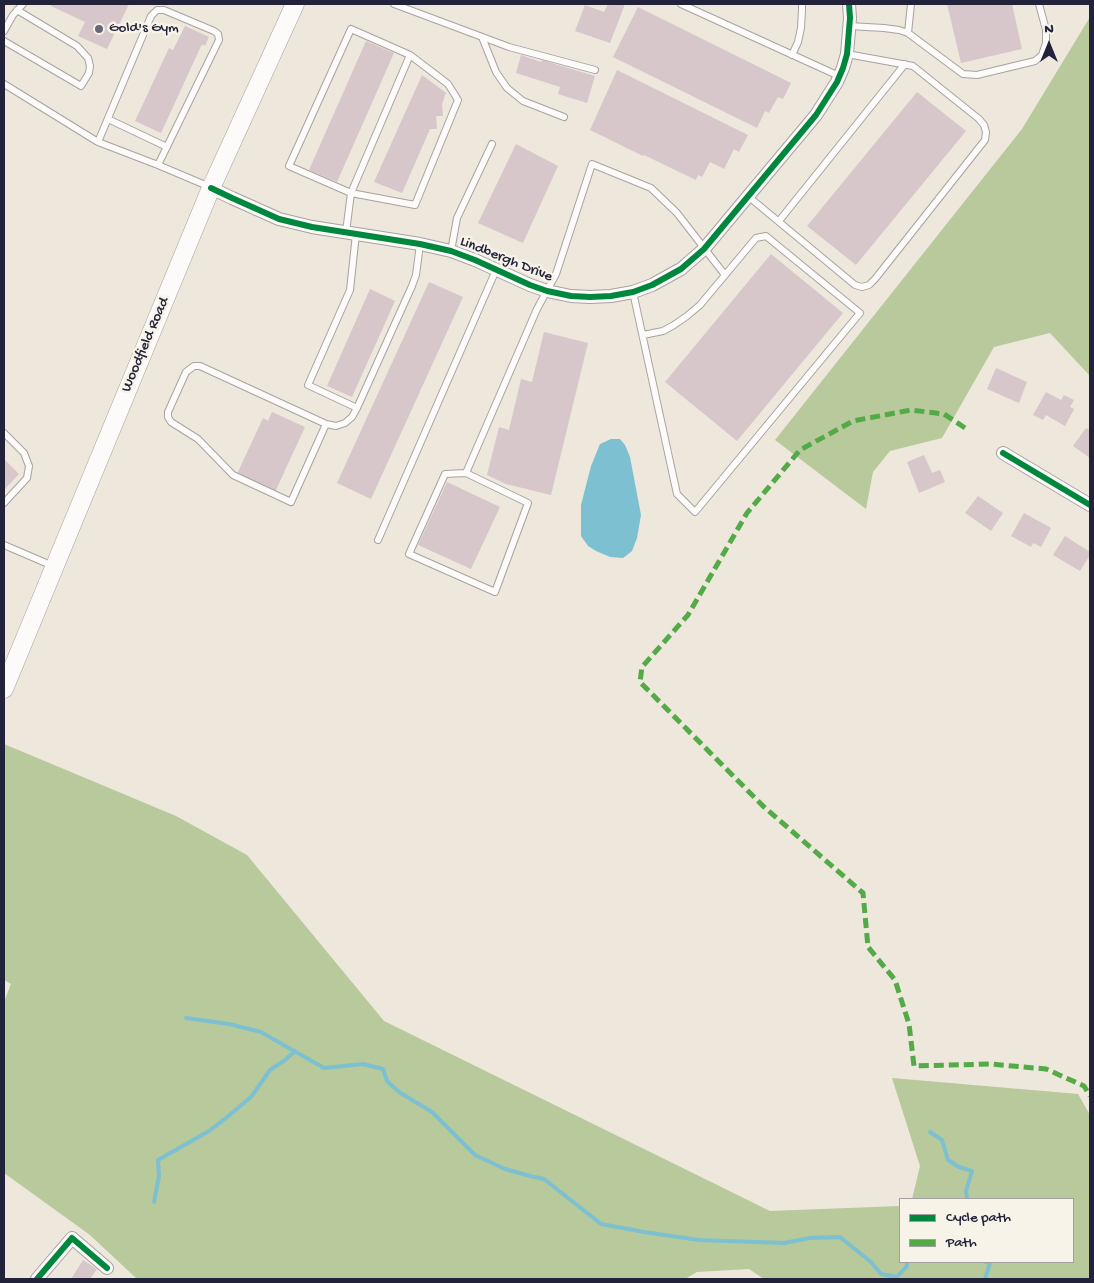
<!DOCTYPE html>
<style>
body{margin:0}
#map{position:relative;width:1094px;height:1283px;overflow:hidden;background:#ede7dc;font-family:"Gochi Hand",sans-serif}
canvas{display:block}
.frame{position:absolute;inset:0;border:5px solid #22223b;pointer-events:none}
.legend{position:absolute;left:899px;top:1198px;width:175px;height:65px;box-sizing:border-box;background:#f7f3e8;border:1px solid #a29fa3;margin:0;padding:6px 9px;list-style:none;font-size:15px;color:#22223b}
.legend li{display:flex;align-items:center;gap:10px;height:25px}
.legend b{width:25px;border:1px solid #a29fa3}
.north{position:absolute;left:1024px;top:20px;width:50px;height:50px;-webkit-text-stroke:4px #f7f3e8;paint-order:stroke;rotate:0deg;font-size:14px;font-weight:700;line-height:20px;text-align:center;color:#22223b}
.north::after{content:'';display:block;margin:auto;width:18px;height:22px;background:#22223b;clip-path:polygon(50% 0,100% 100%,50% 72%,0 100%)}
</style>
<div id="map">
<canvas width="1094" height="1283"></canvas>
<div class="frame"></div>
<ul class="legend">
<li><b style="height:6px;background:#00873e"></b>Cycle path</li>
<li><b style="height:6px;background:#53aa46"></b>Path</li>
</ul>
<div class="north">N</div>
</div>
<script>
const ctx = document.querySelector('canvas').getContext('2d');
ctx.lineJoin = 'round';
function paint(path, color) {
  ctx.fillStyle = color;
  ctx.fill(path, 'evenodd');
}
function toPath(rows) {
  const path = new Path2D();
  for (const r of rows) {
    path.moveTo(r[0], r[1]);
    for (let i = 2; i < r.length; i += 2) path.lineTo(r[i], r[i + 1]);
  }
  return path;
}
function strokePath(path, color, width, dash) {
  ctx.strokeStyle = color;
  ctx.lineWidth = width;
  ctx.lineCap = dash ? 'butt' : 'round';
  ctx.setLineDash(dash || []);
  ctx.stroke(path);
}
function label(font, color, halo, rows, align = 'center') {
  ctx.font = font + ' "Gochi Hand",sans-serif';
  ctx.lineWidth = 5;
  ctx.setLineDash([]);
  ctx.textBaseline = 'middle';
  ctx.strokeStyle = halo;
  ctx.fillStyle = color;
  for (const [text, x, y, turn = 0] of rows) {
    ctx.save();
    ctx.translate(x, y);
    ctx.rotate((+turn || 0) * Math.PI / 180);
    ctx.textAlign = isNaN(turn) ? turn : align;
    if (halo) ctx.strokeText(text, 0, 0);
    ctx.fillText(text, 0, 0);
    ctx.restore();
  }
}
const forest = toPath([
 [1090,17,1090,376,1050,333,994,347,942,438,890,451,873,472,866,509,775,440,1022,129],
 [4,744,176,816,247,855,384,1021,770,1211,900,1206,900,1262,1073,1262,1073,1199,912,1199,920,1166,892,1078,1078,1094,1090,1115,1090,1279,764,1279,749,1269,697,1272,685,1279,137,1279,90,1235,4,1173,4,1002,11,984,4,980]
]);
const water = toPath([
 [611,439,620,439,625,445,630,457,641,515,637,538,632,551,623,558,610,557,596,551,588,546,581,536,581,505,591,466,600,444]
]);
const stream = toPath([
 [186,1018,229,1024,261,1032,324,1068,363,1064,383,1069,387,1081,399,1092,432,1112,475,1155,505,1169,530,1176,544,1179,601,1224,644,1232,699,1240,784,1243,810,1238,840,1237,871,1262,881,1274,897,1277,907,1266,907,1262],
 [930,1132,942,1140,948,1160,959,1167,972,1171,966,1191,967,1199],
 [154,1202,159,1176,158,1160,209,1131,226,1118,251,1097,270,1070,285,1060,295,1051],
 [985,1279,990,1263,986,1262]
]);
const building = toPath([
 [52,4,129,4,107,49,78,36,85,22,51,6],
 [608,4,625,4,610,43,575,31,585,5,604,12],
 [947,4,1012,4,1022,49,961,63],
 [638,7,791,83,783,99,778,97,769,113,765,111,757,128,613,57],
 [185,26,209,37,205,46,202,44,161,133,135,121,169,48,173,50],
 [366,41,394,53,337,182,309,170],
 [521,55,541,62,542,60,595,76,587,103,558,94,560,87,516,73],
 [617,70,748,135,739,152,734,149,724,169,710,162,702,177,698,175,696,180,644,155,643,156,590,130],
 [422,75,446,93,442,104,443,116,436,116,437,129,430,129,402,193,374,182],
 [917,92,966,131,856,265,807,226],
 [516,144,558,166,523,243,478,223],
 [771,254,843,313,737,441,665,382],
 [429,282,463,297,371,499,337,483],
 [370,289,395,301,352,397,327,386],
 [544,332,588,343,551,495,506,484,487,475,499,427,509,430,521,379,532,382],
 [996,368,1027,382,1019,403,987,389],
 [1046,392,1061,400,1064,395,1074,400,1070,407,1074,409,1065,426,1046,415,1043,420,1033,415],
 [272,412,305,427,275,492,237,474,263,418,268,421],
 [1086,428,1090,430,1090,458,1073,446],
 [924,455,932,473,940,470,945,482,919,493,907,462],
 [4,459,19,474,4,490],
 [447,482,500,507,471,569,418,545],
 [978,496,1003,513,991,531,965,513],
 [1024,513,1051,528,1041,547,1033,543,1031,547,1011,536],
 [1065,536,1090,552,1090,555,1080,571,1053,555],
 [83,1260,97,1269,90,1279,71,1279]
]);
const lane = toPath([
 [394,4,509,47,595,70],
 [681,4,839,76],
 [849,26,884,28,899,30,908,33,963,74,977,75,1035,61,1042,55,1046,43,1046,30,1039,4],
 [351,29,410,55,448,84,458,100,415,205,351,193,289,166,351,29],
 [4,31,13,15,23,4],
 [908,33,911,4],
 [482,37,496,72,507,88,523,101,564,117],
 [4,41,81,86,89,73,90,66,88,58,77,46,17,10],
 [792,55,798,42,801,28,802,10,802,4],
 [4,84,98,142,158,165,210,187],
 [108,119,167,147],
 [98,142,151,16,157,10,164,10,214,31,218,34,219,40,158,165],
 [749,197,855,285,862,287,869,285,875,279,985,140,986,132,984,125,979,119,913,66,847,54],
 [779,221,905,64],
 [346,232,351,193,410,55],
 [356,234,350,290,308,385,357,408,412,286,416,275,420,244],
 [451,251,457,218,492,144],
 [633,292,677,494,695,512,860,313,766,236,756,238,700,305,687,316,674,325,663,331,643,335],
 [326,424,291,502,233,475,198,439,171,422,168,417,168,412,186,372,194,366,200,366,326,424,336,426,345,423,352,417,357,408],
 [4,433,24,453,29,466,27,478,4,503],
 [466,473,445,474,409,554,495,592,528,503,466,473,537,309,556,274,592,164,651,188,677,213,725,275],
 [378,540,496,270],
 [4,545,53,566]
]);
const street = toPath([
 [211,188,232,198,279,219,312,227,420,244,451,251,475,260,530,285,547,291,571,296,590,297,611,296,633,292,652,285,681,269,704,249,816,115,837,82,843,68,847,54,850,18,849,4],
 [1003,453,1090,505],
 [37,1279,72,1238,107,1268]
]);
const secondary = toPath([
 [4,689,211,188,295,4]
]);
const quiet = toPath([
 [965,428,944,414,911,410,853,421,800,450,747,513,688,615,642,667,640,682,763,806,863,893,868,947,895,980,909,1024,914,1066,990,1064,1046,1069,1084,1086,1090,1096]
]);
const cycleway = toPath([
 [211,188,232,198,279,219,312,227,420,244,451,251,475,260,530,285,547,291,571,296,590,297,611,296,633,292,652,285,681,269,704,249,816,115,837,82,843,68,847,54,850,18,849,4],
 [1003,453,1090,505],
 [37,1279,72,1238,107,1268]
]);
const markers = [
 [99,29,5,"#696773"]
];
const poiNames = [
 ["Gold's Gym",109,29]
];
const streetNames = [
 ["Lindbergh Drive",506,260,22],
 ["Woodfield Road",146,345,-67]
];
paint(forest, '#b8c99b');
paint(water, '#7dc0d1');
strokePath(stream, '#7dc0d1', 4);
paint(building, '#d7c7cb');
strokePath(lane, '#a6a3a0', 8);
strokePath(street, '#a6a3a0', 14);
strokePath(secondary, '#a6a3a0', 19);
strokePath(lane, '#fcfbfa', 6);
strokePath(street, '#fcfbfa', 12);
strokePath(secondary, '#fcfbfa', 18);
strokePath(quiet, '#53aa46', 5, [10, 5]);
strokePath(cycleway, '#00873e', 6);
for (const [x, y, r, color] of markers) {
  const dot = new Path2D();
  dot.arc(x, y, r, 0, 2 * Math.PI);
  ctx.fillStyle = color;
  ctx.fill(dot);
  strokePath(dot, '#f7f3e8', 2);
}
label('15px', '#22223b', '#f7f3e8', poiNames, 'left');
label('15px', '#22223b', '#f7f3e8', streetNames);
</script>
